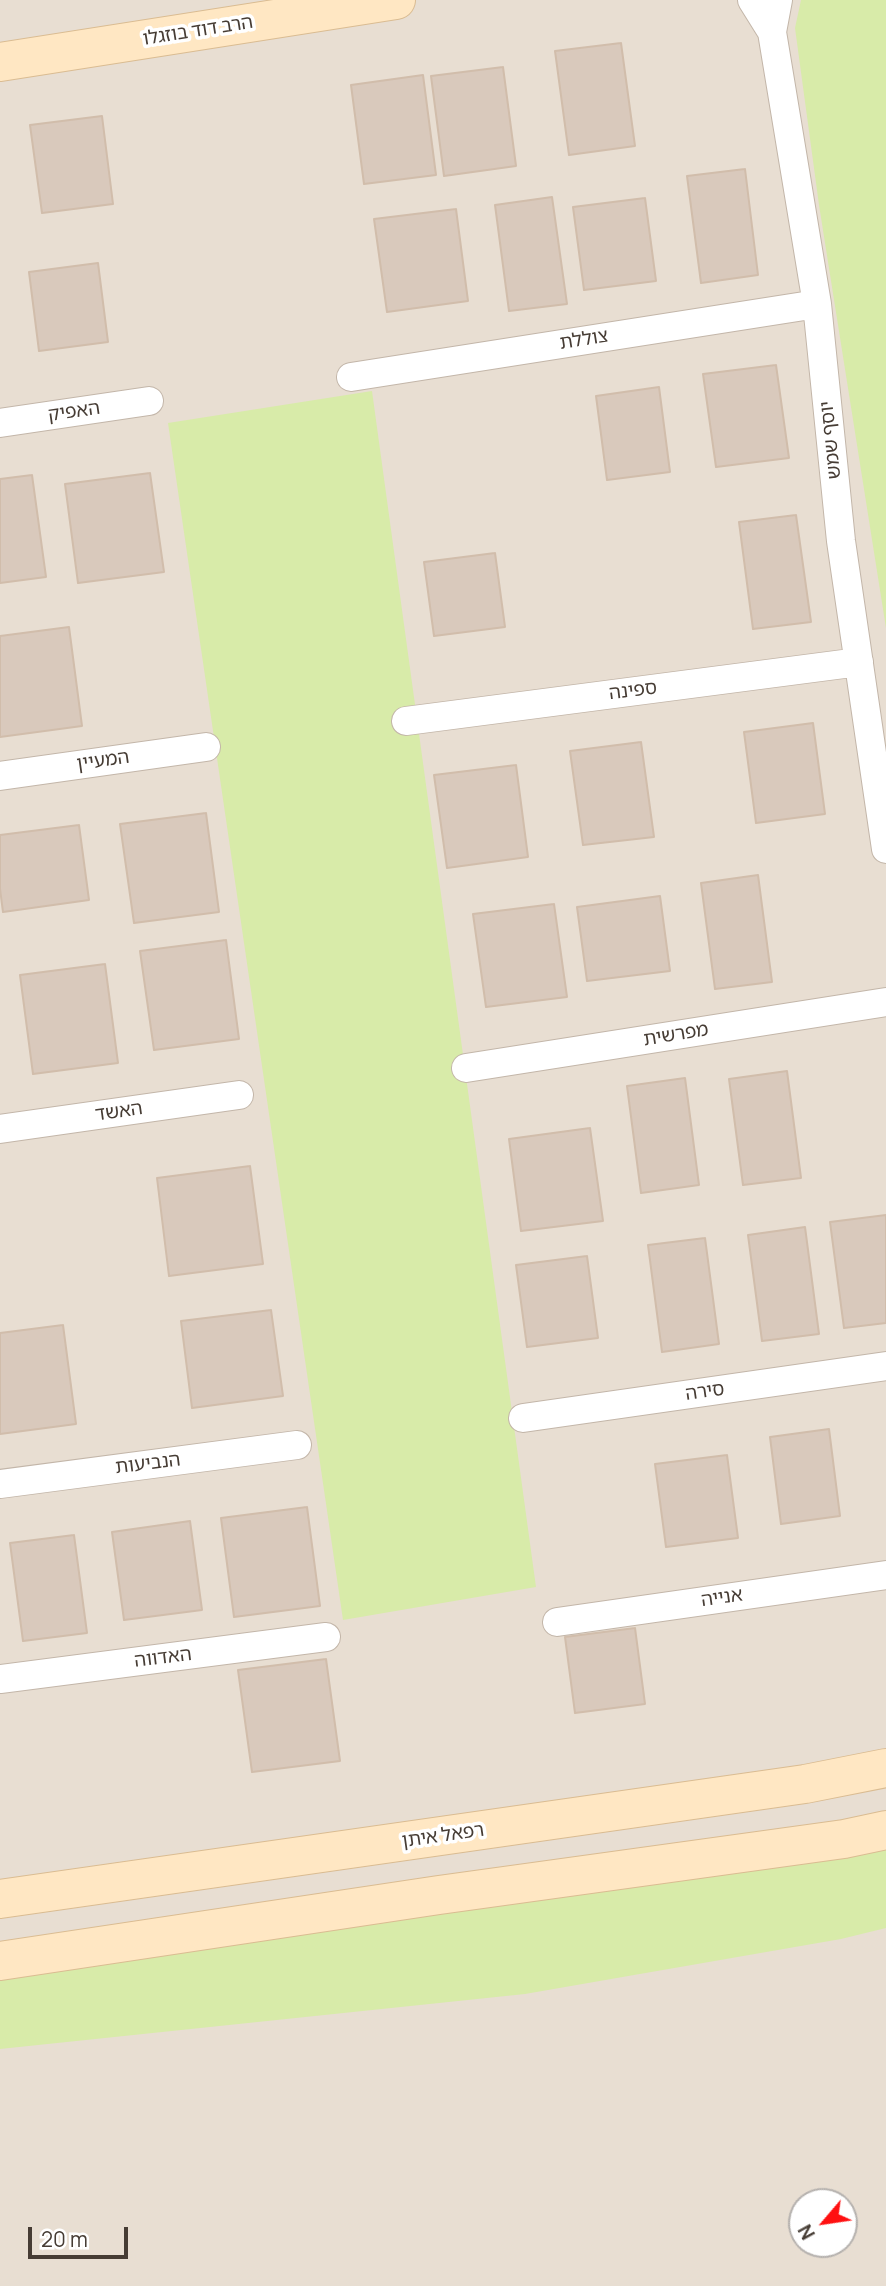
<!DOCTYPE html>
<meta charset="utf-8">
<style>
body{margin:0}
#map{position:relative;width:886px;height:2286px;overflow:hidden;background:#f3ede4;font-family:Manrope,sans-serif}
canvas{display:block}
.north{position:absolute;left:788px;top:2188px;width:70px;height:70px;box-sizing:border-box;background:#fff;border:2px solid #b5b1ae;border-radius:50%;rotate:241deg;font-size:19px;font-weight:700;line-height:28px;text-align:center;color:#463c34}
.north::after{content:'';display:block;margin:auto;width:24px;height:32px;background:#ff1011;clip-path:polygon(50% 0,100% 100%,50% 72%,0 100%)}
.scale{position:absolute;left:28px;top:2227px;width:100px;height:32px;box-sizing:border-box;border:4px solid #463c34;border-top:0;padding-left:9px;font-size:21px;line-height:24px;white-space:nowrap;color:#463c34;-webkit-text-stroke:5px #fff;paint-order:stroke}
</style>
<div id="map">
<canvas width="886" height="2286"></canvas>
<div class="north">N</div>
<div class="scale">20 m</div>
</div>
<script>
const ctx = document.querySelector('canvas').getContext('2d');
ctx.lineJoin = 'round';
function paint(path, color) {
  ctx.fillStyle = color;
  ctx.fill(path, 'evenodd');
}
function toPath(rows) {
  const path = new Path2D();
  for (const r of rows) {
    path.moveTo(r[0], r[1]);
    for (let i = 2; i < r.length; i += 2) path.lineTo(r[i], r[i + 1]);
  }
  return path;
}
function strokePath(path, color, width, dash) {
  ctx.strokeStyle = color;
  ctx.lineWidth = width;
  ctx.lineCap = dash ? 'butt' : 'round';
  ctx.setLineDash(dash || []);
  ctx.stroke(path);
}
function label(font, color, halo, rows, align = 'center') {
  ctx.font = font + ' Manrope,"Noto Sans Hebrew",sans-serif';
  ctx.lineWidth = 7;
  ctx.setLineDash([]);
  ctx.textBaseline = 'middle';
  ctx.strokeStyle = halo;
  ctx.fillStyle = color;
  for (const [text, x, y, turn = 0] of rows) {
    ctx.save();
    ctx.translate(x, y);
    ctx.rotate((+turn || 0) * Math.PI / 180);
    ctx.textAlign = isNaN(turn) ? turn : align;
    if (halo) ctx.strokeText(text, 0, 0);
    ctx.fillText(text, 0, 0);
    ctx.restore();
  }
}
const residential = toPath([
 [0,0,886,0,886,2286,0,2286],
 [802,2202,844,2202,844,2244,802,2244]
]);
const green = toPath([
 [801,0,886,0,886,628,819,205,795,28],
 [372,391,536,1587,343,1620,168,423],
 [886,1841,886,1928,841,1939,525,1994,0,2049,0,1970]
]);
const building = toPath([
 [621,43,635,146,569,155,555,51,621,43],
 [503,67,516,166,444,176,431,76,503,67],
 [423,75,436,175,364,184,351,85,423,75],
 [102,116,113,204,42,213,30,125,102,116],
 [745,169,758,275,701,283,687,176,745,169],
 [552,197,567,304,509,311,495,205,552,197],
 [645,198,656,281,584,290,573,207,645,198],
 [456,209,468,301,387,312,374,219,456,209],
 [98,263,108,342,39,351,29,272,98,263],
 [776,365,789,458,716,467,703,374,776,365],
 [659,387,670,472,607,480,596,396,659,387],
 [150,473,164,572,78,583,65,484,150,473],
 [32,475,46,577,0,583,0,479,32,475],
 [796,515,811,622,753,629,739,522,796,515],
 [495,553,505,627,434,636,424,562,495,553],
 [69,627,82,726,0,737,0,636,69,627],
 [813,723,825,814,756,823,744,732,813,723],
 [641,742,654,837,583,845,570,751,641,742],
 [516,765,528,857,447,868,434,775,516,765],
 [206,813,219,912,134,923,120,824,206,813],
 [79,825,89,900,3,912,0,889,0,835,79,825],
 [758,875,772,982,715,989,701,883,758,875],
 [660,896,670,971,587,981,577,907,660,896],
 [554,904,567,997,486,1007,473,914,554,904],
 [226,940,239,1039,154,1050,140,951,226,940],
 [105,964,118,1063,33,1074,20,975,105,964],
 [787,1071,801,1178,743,1185,729,1079,787,1071],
 [685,1078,699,1185,641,1193,627,1086,685,1078],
 [590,1128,603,1221,521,1231,509,1139,590,1128],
 [250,1166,263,1264,169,1276,157,1178,250,1166],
 [886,1215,886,1323,844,1328,830,1222,886,1215],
 [805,1227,819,1334,762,1341,748,1235,805,1227],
 [705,1238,719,1344,662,1352,648,1245,705,1238],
 [587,1256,598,1338,527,1347,516,1265,587,1256],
 [271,1310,283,1396,192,1408,181,1321,271,1310],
 [63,1325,76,1424,0,1434,0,1333,63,1325],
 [829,1429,840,1516,781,1524,770,1437,829,1429],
 [727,1455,738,1538,666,1547,655,1464,727,1455],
 [307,1507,320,1606,234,1617,221,1518,307,1507],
 [190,1521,202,1610,124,1620,112,1532,190,1521],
 [74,1535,87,1633,23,1641,10,1543,74,1535],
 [635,1628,645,1704,575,1713,565,1637,635,1628],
 [326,1659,340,1761,252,1772,238,1670,326,1659]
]);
const street = toPath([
 [752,0,772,32],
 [778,0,772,32,817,304,841,541,886,849],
 [351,377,817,304],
 [0,423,149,401],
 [406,721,859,662],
 [0,776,206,747],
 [466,1068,886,1002],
 [0,1129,239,1095],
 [523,1418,886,1366],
 [0,1484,297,1445],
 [557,1622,886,1575],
 [0,1679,326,1637]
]);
const secondary = toPath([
 [0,62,396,0],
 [0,1899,805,1784,886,1768],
 [0,1961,439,1895,844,1839,886,1830]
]);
const streetNames = [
 ["הרב דוד בוזגלו",198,31,-9],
 ["צוללת",584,340,-9],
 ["האפיק",74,412,-8],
 ["יוסף שמש",831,440,-96],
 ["ספינה",633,691,-7],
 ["המעיין",103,761,-8],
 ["מפרשית",676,1035,-9],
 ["האשד",119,1112,-8],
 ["סירה",705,1392,-8],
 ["הנביעות",148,1464,-7],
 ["אנייה",722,1598,-8],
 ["האדווה",163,1658,-7],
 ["רפאל איתן",443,1836,-8]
];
paint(residential, '#e8ded2');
paint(green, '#d8eba9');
paint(building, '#d9c9bc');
strokePath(building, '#d1bdab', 2);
strokePath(street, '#c3b6a9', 30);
strokePath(secondary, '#dabc92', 40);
strokePath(street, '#fff', 28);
strokePath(secondary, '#ffe7c3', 38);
label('19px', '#463c34', '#fff', streetNames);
</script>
